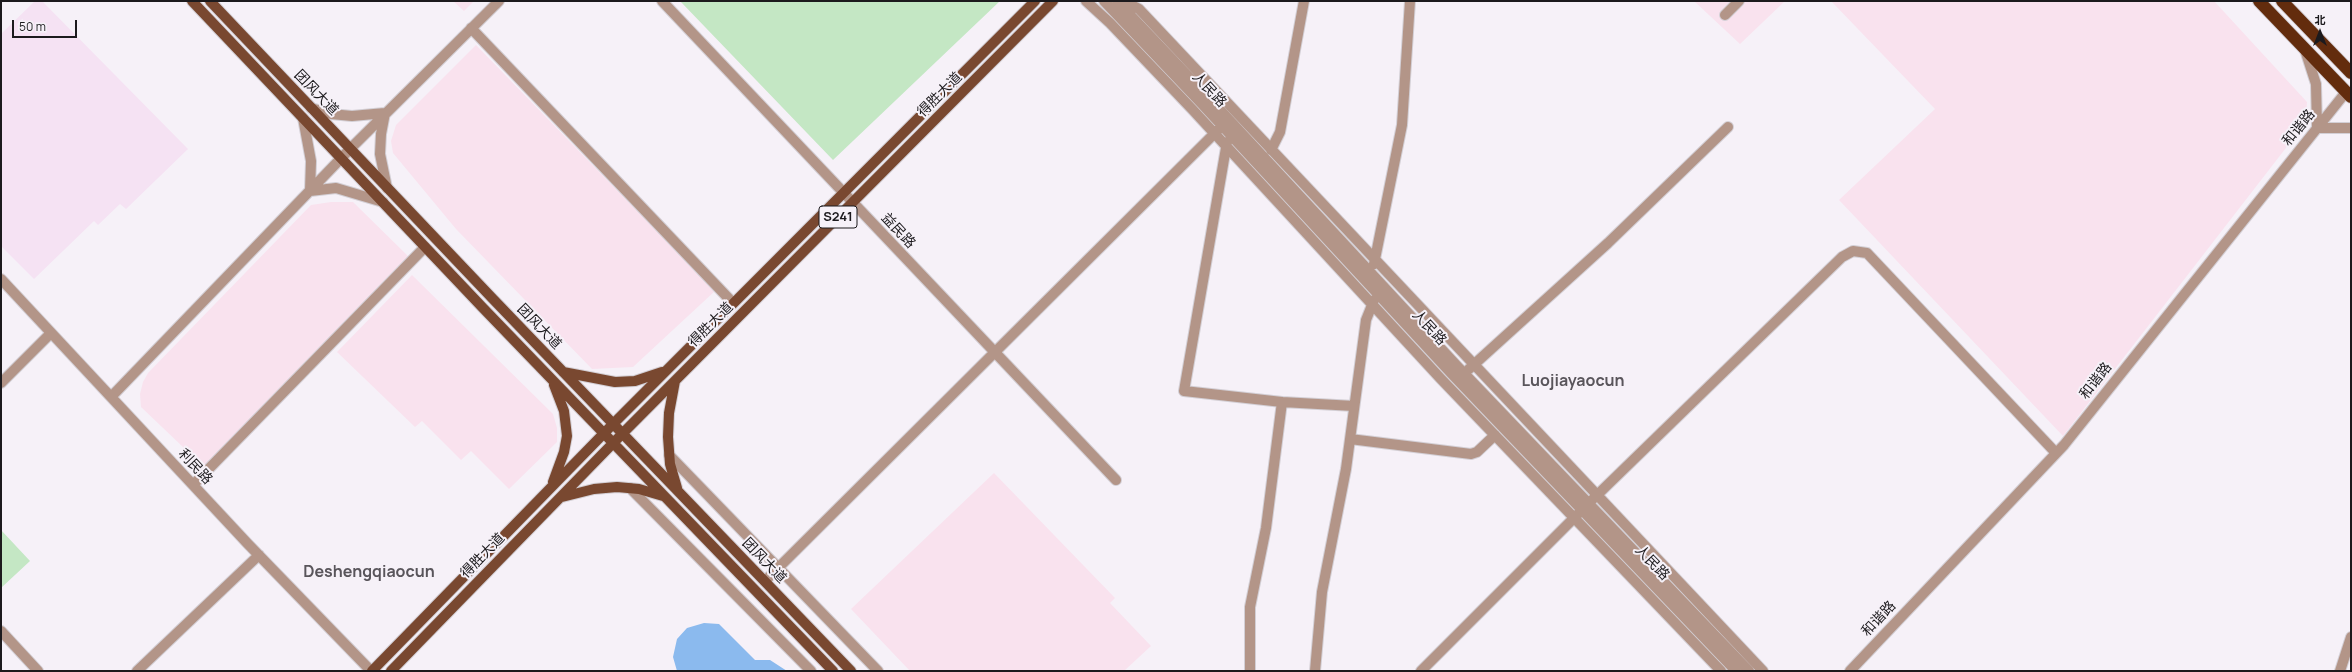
<!DOCTYPE html>
<meta charset="utf-8">
<style>
body{margin:0}
#map{position:relative;width:2352px;height:672px;overflow:hidden;background:#f6f1f8;font-family:Manrope,"Noto Sans SC",sans-serif}
canvas{display:block}
.frame{position:absolute;inset:0;border:2px solid #1c1a1d;pointer-events:none}
.north{position:absolute;left:2300px;top:12px;width:40px;height:40px;-webkit-text-stroke:3px #f6f1f8;paint-order:stroke;rotate:0deg;font-size:11px;font-weight:700;line-height:16px;text-align:center;color:#1c1a1d}
.north::after{content:'';display:block;margin:auto;width:14px;height:18px;background:#1c1a1d;clip-path:polygon(50% 0,100% 100%,50% 72%,0 100%)}
.scale{position:absolute;left:12px;top:20px;width:65px;height:18px;box-sizing:border-box;border:2px solid #1c1a1d;border-top:0;padding-left:5px;font-size:12px;line-height:14px;white-space:nowrap;color:#1c1a1d;-webkit-text-stroke:3px #f6f1f8;paint-order:stroke}
</style>
<div id="map">
<canvas width="2352" height="672"></canvas>
<div class="frame"></div>
<div class="north">北</div>
<div class="scale">50 m</div>
</div>
<script>
const ctx = document.querySelector('canvas').getContext('2d');
ctx.lineJoin = 'round';
function paint(path, color) {
  ctx.fillStyle = color;
  ctx.fill(path, 'evenodd');
}
function toPath(rows) {
  const path = new Path2D();
  for (const r of rows) {
    path.moveTo(r[0], r[1]);
    for (let i = 2; i < r.length; i += 2) path.lineTo(r[i], r[i + 1]);
  }
  return path;
}
function strokePath(path, color, width, dash) {
  ctx.strokeStyle = color;
  ctx.lineWidth = width;
  ctx.lineCap = dash ? 'butt' : 'round';
  ctx.setLineDash(dash || []);
  ctx.stroke(path);
}
function label(font, color, halo, rows, align = 'center') {
  ctx.font = font + ' Manrope,"Noto Sans SC",sans-serif';
  ctx.lineWidth = 4;
  ctx.setLineDash([]);
  ctx.textBaseline = 'middle';
  ctx.strokeStyle = halo;
  ctx.fillStyle = color;
  for (const [text, x, y, turn = 0] of rows) {
    ctx.save();
    ctx.translate(x, y);
    ctx.rotate((+turn || 0) * Math.PI / 180);
    ctx.textAlign = isNaN(turn) ? turn : align;
    if (halo) ctx.strokeText(text, 0, 0);
    ctx.fillText(text, 0, 0);
    ctx.restore();
  }
}
const commercial = toPath([
 [453,1,474,1,464,11],
 [1694,1,1785,1,1740,44],
 [1831,1,2214,1,2307,102,2306,122,2063,436,1839,200,1935,109],
 [476,45,715,291,633,367,592,369,456,229,393,153,391,141,396,125],
 [331,202,353,202,410,258,205,468,141,407,140,394,143,382,148,373,311,205],
 [412,275,553,414,557,428,557,442,509,489,471,451,461,460,422,421,415,427,337,352],
 [994,473,1115,598,1110,603,1151,646,1124,671,910,671,851,609]
]);
const education = toPath([
 [35,1,42,1,188,149,126,209,120,204,98,225,94,221,34,279,1,246,1,34]
]);
const green = toPath([
 [680,1,1000,1,833,160],
 [1,530,30,561,1,588]
]);
const water = toPath([
 [704,623,719,624,755,660,770,660,787,671,677,671,673,657,677,639,687,628]
]);
const minor = toPath([
 [662,1,1116,480],
 [1086,1,1110,23,1192,109,1441,379,1721,671],
 [1104,1,1202,104,1451,373,1736,671],
 [1117,1,1209,98,1458,367,1749,671],
 [1124,1,1139,9,1763,671],
 [1725,15,1739,1],
 [471,28,733,303],
 [2305,50,2316,84,2317,128,2351,128],
 [311,108,331,114,352,116,385,113,381,134,380,154,387,188],
 [303,118,311,161,310,191,336,188,383,202],
 [1227,142,1184,391,1282,402,1354,406],
 [1271,150,1280,132,1304,1],
 [1374,264,1402,125,1410,1],
 [1,279,248,544,371,671],
 [1469,369,1608,243,1728,127],
 [1,383,51,333],
 [111,397,350,149,499,1],
 [1350,439,1471,454,1477,452,1495,435],
 [669,455,878,671],
 [193,485,425,247],
 [630,488,811,671],
 [1592,500,1842,257,1853,251,1867,253,2056,453],
 [765,581,1218,130],
 [1,631,38,671],
 [137,671,259,555],
 [1250,671,1250,607,1266,528,1282,402],
 [1315,671,1322,592,1346,469,1366,320,1374,300],
 [1421,671,1579,513],
 [1850,671,2064,445,2346,92],
 [2340,671,2351,637]
]);
const major = toPath([
 [192,1,483,308,833,671],
 [210,1,493,299,851,671],
 [563,372,615,382,635,381,662,372],
 [675,381,669,413,668,437,670,464,677,488],
 [553,482,564,452,567,436,564,411,554,385],
 [562,497,594,489,617,487,639,489,663,496],
 [372,671,613,424,1035,1],
 [391,671,622,434,1053,1]
]);
const highway = toPath([
 [2259,1,2351,97],
 [2282,1,2351,73]
]);
const shields = [
 [838,217,38]
];
const shieldNames = [
 ["S241",838,217]
];
const streetNames = [
 ["人民路",1209,90,47],
 ["团风大道",316,93,46],
 ["得胜大道",940,95,-45],
 ["和谐路",2299,128,-51],
 ["益民路",898,231,47],
 ["得胜大道",711,325,-45],
 ["团风大道",539,327,46],
 ["人民路",1429,328,47],
 ["和谐路",2096,381,-52],
 ["利民路",195,467,47],
 ["得胜大道",483,556,-46],
 ["团风大道",764,561,46],
 ["人民路",1652,563,46],
 ["和谐路",1879,619,-47]
];
const quarterNames = [
 ["Luojiayaocun",1573,382],
 ["Deshengqiaocun",369,573]
];
paint(commercial, '#f9e2ee');
paint(education, '#f5e2f3');
paint(green, '#c4e7c4');
paint(water, '#8bbaee');
strokePath(minor, '#d3cfd5', 12);
strokePath(major, '#d3cfd5', 12);
strokePath(highway, '#d3cfd5', 14);
strokePath(minor, '#b39588', 10);
strokePath(major, '#794830', 10);
strokePath(highway, '#632c0d', 12);
for (const [x, y, w] of shields) {
  const box = new Path2D();
  box.roundRect(x - w / 2, y - 11, w, 22, 3);
  ctx.fillStyle = '#f6f1f8';
  ctx.fill(box);
  strokePath(box, '#1c1a1d', 1);
}
label('bold 13px', '#1c1a1d', null, shieldNames);
label('14px', '#1c1a1d', '#f6f1f8', streetNames);
label('bold 16px', '#59555b', '#f6f1f8', quarterNames);
</script>
